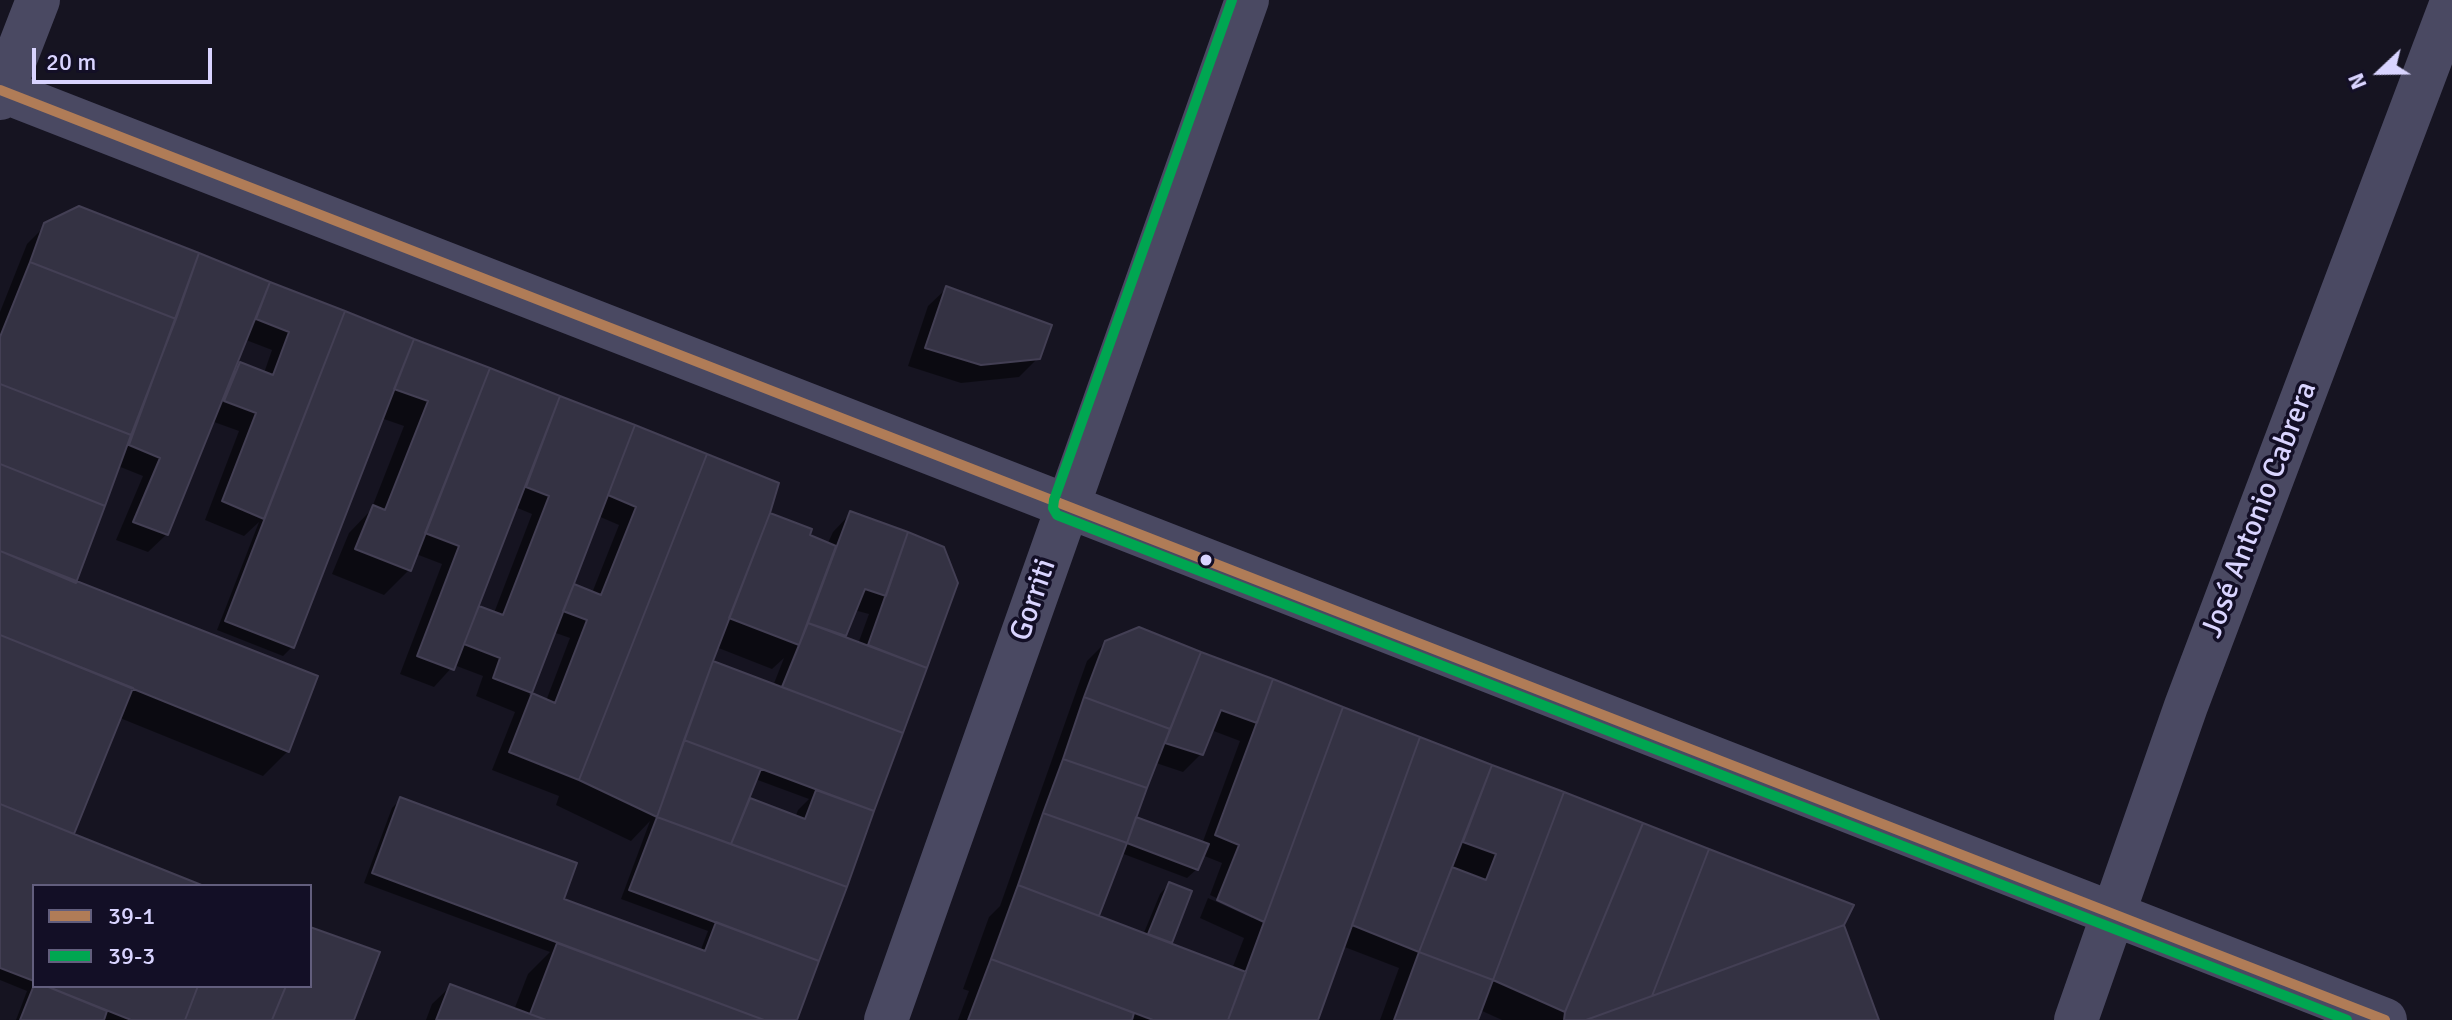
<!DOCTYPE html>
<meta charset="utf-8">
<style>
body{margin:0}
#map{position:relative;width:2452px;height:1020px;overflow:hidden;background:#161421;font-family:Signika,sans-serif}
canvas{display:block}
.legend{position:absolute;left:32px;top:884px;width:280px;height:104px;box-sizing:border-box;background:#130f26;border:2px solid #625e7d;margin:0;padding:10px 14px;list-style:none;font-size:24px;color:#d9d4ff}
.legend li{display:flex;align-items:center;gap:16px;height:40px}
.legend b{width:40px;border:2px solid #625e7d}
.north{position:absolute;left:2340px;top:32px;width:80px;height:80px;-webkit-text-stroke:6px #130f26;paint-order:stroke;rotate:248deg;font-size:22px;font-weight:700;line-height:32px;text-align:center;color:#d9d4ff}
.north::after{content:'';display:block;margin:auto;width:28px;height:36px;background:#d9d4ff;clip-path:polygon(50% 0,100% 100%,50% 72%,0 100%)}
.scale{position:absolute;left:32px;top:48px;width:180px;height:36px;box-sizing:border-box;border:4px solid #d9d4ff;border-top:0;padding-left:10px;font-size:24px;line-height:28px;white-space:nowrap;color:#d9d4ff;-webkit-text-stroke:6px #130f26;paint-order:stroke}
</style>
<div id="map">
<canvas width="2452" height="1020"></canvas>
<ul class="legend">
<li><b style="height:10px;background:#b07c57"></b>39-1</li>
<li><b style="height:10px;background:#00a651"></b>39-3</li>
</ul>
<div class="north">N</div>
<div class="scale">20 m</div>
</div>
<script>
const ctx = document.querySelector('canvas').getContext('2d');
ctx.lineJoin = 'round';
function paint(path, color) {
  ctx.fillStyle = color;
  ctx.fill(path, 'evenodd');
}
function toPath(rows) {
  const path = new Path2D();
  for (const r of rows) {
    path.moveTo(r[0], r[1]);
    for (let i = 2; i < r.length; i += 2) path.lineTo(r[i], r[i + 1]);
  }
  return path;
}
function strokePath(path, color, width, dash) {
  ctx.strokeStyle = color;
  ctx.lineWidth = width;
  ctx.lineCap = dash ? 'butt' : 'round';
  ctx.setLineDash(dash || []);
  ctx.stroke(path);
}
function label(font, color, halo, rows, align = 'center') {
  ctx.font = font + ' Signika,sans-serif';
  ctx.lineWidth = 7;
  ctx.setLineDash([]);
  ctx.textBaseline = 'middle';
  ctx.strokeStyle = halo;
  ctx.fillStyle = color;
  for (const [text, x, y, turn = 0] of rows) {
    ctx.save();
    ctx.translate(x, y);
    ctx.rotate((+turn || 0) * Math.PI / 180);
    ctx.textAlign = isNaN(turn) ? turn : align;
    if (halo) ctx.strokeText(text, 0, 0);
    ctx.fillText(text, 0, 0);
    ctx.restore();
  }
}
const shadow = toPath([
 [79,208,708,456,768,514,827,545,833,532,851,513,956,583,795,1020,426,1020,432,1004,451,986,514,1010,528,974,550,952,364,883,392,808,401,799,561,900,700,952,708,931,621,899,650,821,631,841,556,805,559,796,492,770,515,712,476,696,483,676,454,665,434,687,400,674,442,564,416,554,409,570,384,595,332,574,349,533,371,510,404,426,381,418,292,647,283,656,217,630,259,522,244,536,205,520,239,431,214,422,167,534,148,552,116,540,143,476,118,466,74,584,288,751,263,776,120,718,71,835,199,886,34,886,34,986,310,986,310,928,351,1020,16,1020,27,991,0,980,0,312,27,244,46,225],
 [246,340,272,350,264,373,237,363],
 [515,507,532,514,494,613,476,607],
 [598,516,619,525,592,593,571,585],
 [854,610,869,614,858,644,843,637],
 [553,632,570,638,546,701,529,695],
 [716,647,772,669,784,658,773,686,711,663],
 [755,779,809,799,798,810,795,818,751,801,743,808],
 [947,288,1038,358,1019,377,961,383,908,366,928,306],
 [1139,629,1852,906,1842,925,1877,1020,1502,1020,1480,1010,1476,1020,1380,1020,1399,968,1342,946,1315,1020,958,1020,969,991,963,989,989,917,1000,906,1087,661,1106,642],
 [1211,730,1240,741,1202,844,1134,819,1156,763,1183,772,1201,754],
 [1121,853,1187,878,1197,869,1202,855,1222,863,1210,895,1252,914,1252,918,1208,898,1200,918,1244,938,1232,969,1168,944,1170,942,1169,884,1160,894,1143,935,1095,917]
]);
const building = toPath([
 [79,206,199,253,176,319,30,262,44,223,79,206],
 [199,253,270,282,168,535,133,522,160,458,129,445,199,253],
 [30,262,176,319,131,435,0,384,0,337,30,262],
 [270,282,345,311,264,519,222,501,256,413,224,401,240,362,273,375,289,332,256,319,270,282],
 [946,286,1052,325,1040,359,981,365,925,348,946,286],
 [345,311,414,339,294,648,225,621,345,311],
 [414,339,490,368,411,571,355,549,373,505,385,510,428,401,394,389,414,339],
 [490,368,560,396,454,670,417,656,459,546,425,533,490,368],
 [0,384,131,435,105,506,0,464,0,384],
 [560,396,635,425,532,693,493,678,500,658,464,644,479,606,503,615,549,496,526,487,560,396],
 [635,425,707,454,579,780,509,752,532,693,555,703,587,620,563,611,574,584,601,595,636,507,608,495,635,425],
 [707,454,779,483,770,513,713,661,657,817,579,780,707,454],
 [0,464,105,506,76,583,0,551,0,464],
 [850,511,908,532,886,596,865,589,846,636,808,623,850,511],
 [770,513,812,529,810,535,836,546,799,645,729,618,770,513],
 [908,532,944,547,958,583,927,668,868,645,908,532],
 [0,551,318,676,289,752,0,635,0,551],
 [808,623,927,668,903,733,782,687,808,623],
 [1139,627,1201,652,1170,729,1084,697,1105,641,1139,627],
 [0,635,133,688,74,834,0,804,0,635],
 [1201,652,1273,679,1257,723,1221,710,1203,755,1165,743,1201,652],
 [713,661,903,733,874,811,684,740,713,661],
 [1273,679,1343,707,1264,922,1217,900,1239,845,1215,835,1273,679],
 [1084,697,1170,729,1147,788,1063,759,1084,697],
 [1343,707,1420,737,1318,1020,1228,1020,1343,707],
 [1420,737,1492,765,1419,952,1352,925,1420,737],
 [684,740,761,769,731,844,657,817,684,740],
 [1063,759,1147,788,1127,843,1043,813,1063,759],
 [1492,765,1564,792,1493,980,1419,952,1452,867,1486,880,1496,854,1463,842,1492,765],
 [816,790,874,811,847,887,731,844,750,798,805,819,816,790],
 [1564,792,1643,823,1565,1012,1493,980,1564,792],
 [400,797,577,863,564,899,705,951,716,922,819,961,797,1020,764,1020,372,873,400,797],
 [0,804,74,834,204,886,34,886,34,981,0,968,0,804],
 [1043,813,1127,843,1099,916,1018,885,1043,813],
 [657,817,847,887,819,961,629,890,657,817],
 [1136,817,1209,844,1198,870,1127,843,1136,817],
 [1643,823,1709,849,1652,996,1586,1020,1564,1020,1565,1012,1643,823],
 [1709,849,1854,905,1844,925,1652,996,1709,849],
 [1169,882,1192,891,1172,943,1148,934,1169,882],
 [1018,885,1246,972,1228,1020,1153,1020,991,959,1018,885],
 [1844,925,1879,1020,1586,1020,1652,996,1844,925],
 [310,927,380,952,354,1020,272,1020,286,986,310,986,310,927],
 [557,943,764,1020,546,1020,530,1014,557,943],
 [1419,952,1493,980,1478,1020,1394,1020,1419,952],
 [991,959,1134,1013,1132,1020,968,1020,991,959],
 [450,984,546,1020,436,1020,450,984],
 [34,985,46,986,107,1011,104,1020,20,1020,34,985],
 [46,986,198,986,185,1020,131,1020,46,986],
 [198,986,286,986,272,1020,185,1020,198,986]
]);
const minor = toPath([
 [0,90,2385,1020],
 [0,98,38,0],
 [886,1020,1247,0],
 [2076,1020,2186,706,2452,2]
]);
const bus1 = toPath([
 [0,90,2385,1020]
]);
const bus2 = toPath([
 [1232,0,1054,500,1053,508,1057,515,2347,1020]
]);
const markers = [
 [1206,560,7,"#d9d4ff"]
];
const streetNames = [
 ["José Antonio Cabrera",2260,510,-69],
 ["Gorriti",1034,600,-71]
];
paint(shadow, '#0007');
paint(building, '#343243');
strokePath(building, '#433f54', 2);
strokePath(minor, '#4a4962', 44);
strokePath(bus1, '#b07c57', 10);
strokePath(bus2, '#00a651', 10);
for (const [x, y, r, color] of markers) {
  const dot = new Path2D();
  dot.arc(x, y, r, 0, 2 * Math.PI);
  ctx.fillStyle = color;
  ctx.fill(dot);
  strokePath(dot, '#130f26', 3);
}
label('30px', '#d9d4ff', '#130f26', streetNames);
</script>
